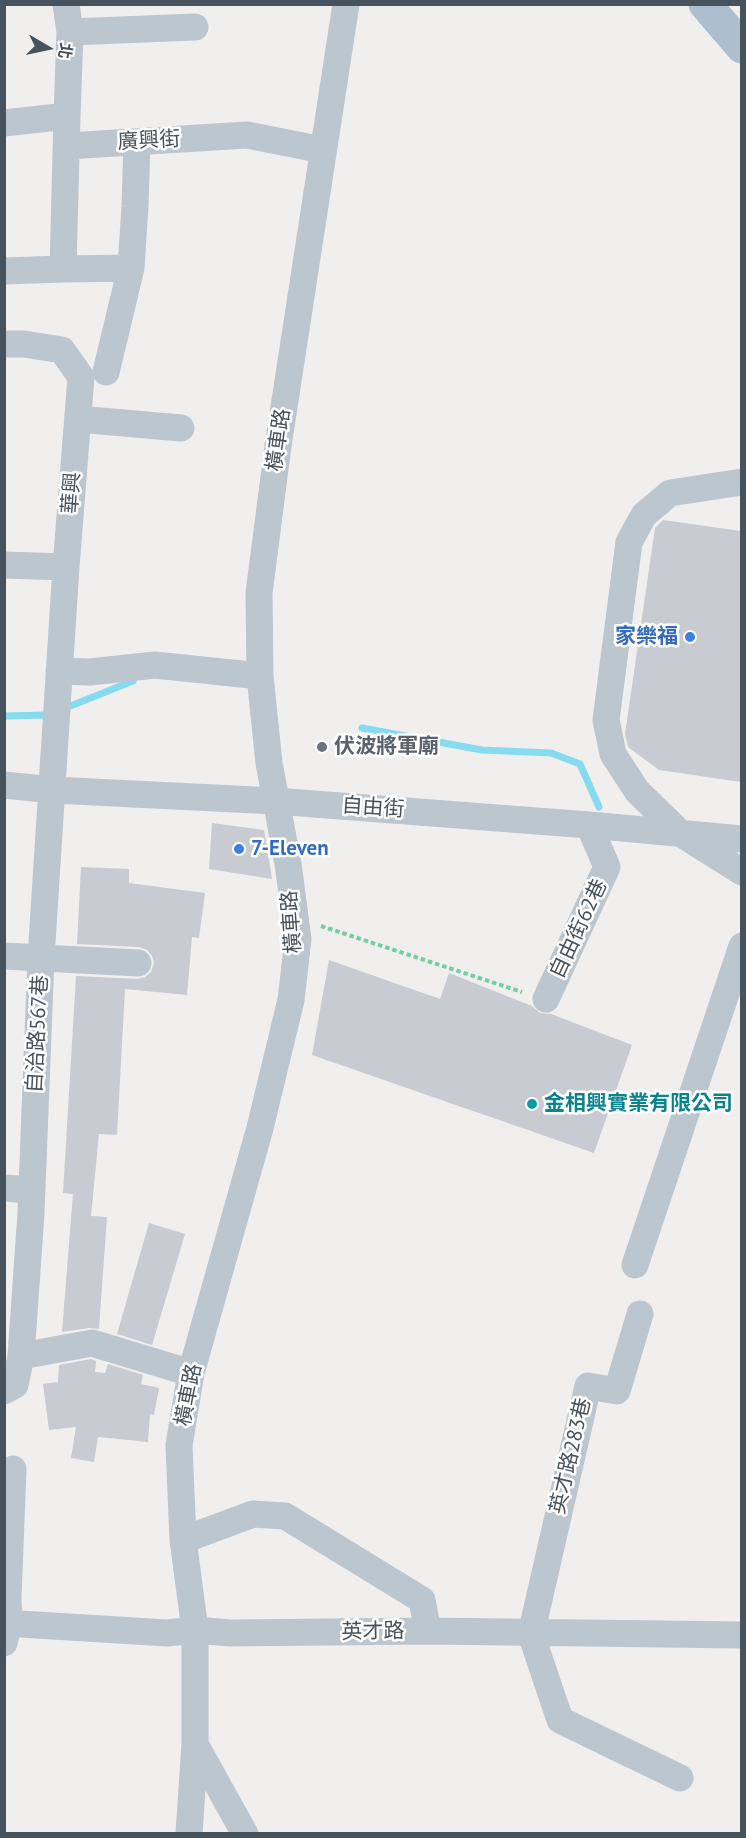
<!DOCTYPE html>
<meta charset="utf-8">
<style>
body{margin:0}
#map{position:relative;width:746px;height:1838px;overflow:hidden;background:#f1eeee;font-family:"PT Sans","Noto Sans TC",sans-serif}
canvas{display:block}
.frame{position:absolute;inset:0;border:6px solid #46525c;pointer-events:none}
.north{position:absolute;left:18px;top:18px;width:60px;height:60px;-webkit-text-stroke:4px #fff;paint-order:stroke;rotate:99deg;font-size:16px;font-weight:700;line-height:24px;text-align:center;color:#46525c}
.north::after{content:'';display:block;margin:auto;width:21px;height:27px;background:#46525c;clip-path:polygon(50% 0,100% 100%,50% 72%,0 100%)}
</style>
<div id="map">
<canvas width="746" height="1838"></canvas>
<div class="frame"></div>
<div class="north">北</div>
</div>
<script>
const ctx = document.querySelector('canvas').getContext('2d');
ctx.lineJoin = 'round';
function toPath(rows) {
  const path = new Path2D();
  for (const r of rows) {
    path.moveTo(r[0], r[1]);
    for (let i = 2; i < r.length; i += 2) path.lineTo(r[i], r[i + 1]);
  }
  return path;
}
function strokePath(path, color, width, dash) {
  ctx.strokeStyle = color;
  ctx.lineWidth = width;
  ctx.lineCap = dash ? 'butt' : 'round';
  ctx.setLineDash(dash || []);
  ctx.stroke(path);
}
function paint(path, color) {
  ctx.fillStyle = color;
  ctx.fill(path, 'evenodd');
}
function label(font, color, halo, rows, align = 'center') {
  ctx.font = font + ' "PT Sans","Noto Sans TC",sans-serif';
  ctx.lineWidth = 5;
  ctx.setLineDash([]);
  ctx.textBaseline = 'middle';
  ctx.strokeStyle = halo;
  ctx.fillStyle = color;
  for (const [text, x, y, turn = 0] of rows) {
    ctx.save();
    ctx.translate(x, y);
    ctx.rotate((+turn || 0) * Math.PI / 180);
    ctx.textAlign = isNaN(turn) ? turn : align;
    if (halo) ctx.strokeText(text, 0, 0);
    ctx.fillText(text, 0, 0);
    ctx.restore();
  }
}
const stream = toPath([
 [63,709,133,681],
 [4,716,50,715],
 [362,728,482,750,551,753,580,764,599,807]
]);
const building = toPath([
 [663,520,741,531,741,782,659,770,628,747,625,734,655,528],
 [212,823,264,830,272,879,209,869],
 [81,867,129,869,129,883,205,893,199,938,192,937,187,995,125,989,117,1135,99,1134,91,1216,107,1217,99,1329,89,1328,62,1332,73,1194,63,1193,76,976,138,979,145,977,151,972,154,963,152,956,147,950,139,947,77,944],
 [329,960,440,999,449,973,532,1006,540,1013,551,1014,632,1045,594,1153,312,1055],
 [149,1223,185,1234,152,1345,117,1334],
 [91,1359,96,1361,95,1372,105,1373,108,1364,143,1375,141,1384,159,1388,154,1415,150,1414,148,1442,98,1437,94,1462,71,1458,76,1427,49,1430,43,1384,58,1382,59,1365]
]);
const path = toPath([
 [321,926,522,992]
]);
const minor = toPath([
 [66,4,70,32,67,116],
 [70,32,195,27],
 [4,123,67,116,63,269,4,271],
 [67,146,247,135,323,150],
 [131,268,135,206,137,142],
 [63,269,131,268,106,372],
 [4,344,24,344,62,350,81,377,66,567],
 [78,419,181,428],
 [742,482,670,493,644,515,629,542,606,720,613,754,637,791,680,833,742,872],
 [4,565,66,567,41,958,31,1213,21,1356,15,1385,4,1391],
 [59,671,90,672,155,665,260,676],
 [4,785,53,790,275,801,589,825,742,839],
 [4,956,138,963],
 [546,999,607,867,589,825],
 [4,1188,31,1190],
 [635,1265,742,946],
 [640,1314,617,1391,588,1386,531,1634,560,1720,680,1778],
 [21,1356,92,1343,191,1373],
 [183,1540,253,1514,285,1516,422,1600,428,1631],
 [4,1623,167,1633,195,1630,230,1633,428,1631,742,1635],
 [4,1643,9,1623,8,1598,13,1469],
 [195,1744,245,1834],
 [189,1834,195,1744,195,1630,183,1540,179,1445,191,1373,260,1128,291,1000,298,939,288,864,269,763,260,676,259,593,278,446,346,4]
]);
const major = toPath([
 [705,4,742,47]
]);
const markers = [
 [690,637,6,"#3f7fe0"],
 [322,747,6,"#6b7280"],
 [239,849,6,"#3f7fe0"],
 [532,1104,6,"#0f9aa8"]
];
const streetNames = [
 ["廣興街",149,141,-3],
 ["橫車路",279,440,-82],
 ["華興",72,493,-86],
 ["自由街",373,808,4],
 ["橫車路",292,922,-94],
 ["自由街62巷",579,929,-65],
 ["自治路567巷",38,1034,-87],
 ["橫車路",189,1395,-79],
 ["英才路283巷",571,1456,-77],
 ["英才路",373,1632,-1]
];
const shopNames = [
 ["家樂福",678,637],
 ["7-Eleven",251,849,"left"]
];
const worshipNames = [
 ["伏波將軍廟",334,747]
];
const cultureNames = [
 ["金相興實業有限公司",544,1104]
];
strokePath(stream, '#87dbee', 7);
paint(building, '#c8cbd1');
strokePath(path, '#72cf9f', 4, [4.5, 3]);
strokePath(minor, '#bcc6ce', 27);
strokePath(major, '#adbfce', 33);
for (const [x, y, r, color] of markers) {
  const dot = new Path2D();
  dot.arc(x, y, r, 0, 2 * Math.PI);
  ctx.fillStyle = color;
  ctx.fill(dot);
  strokePath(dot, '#fff', 2);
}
label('21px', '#46525c', '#fff', streetNames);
label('bold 21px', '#366cbe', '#fff', shopNames, 'right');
label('bold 21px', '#5b616d', '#fff', worshipNames, 'left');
label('bold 21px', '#0d838f', '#fff', cultureNames, 'left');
</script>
